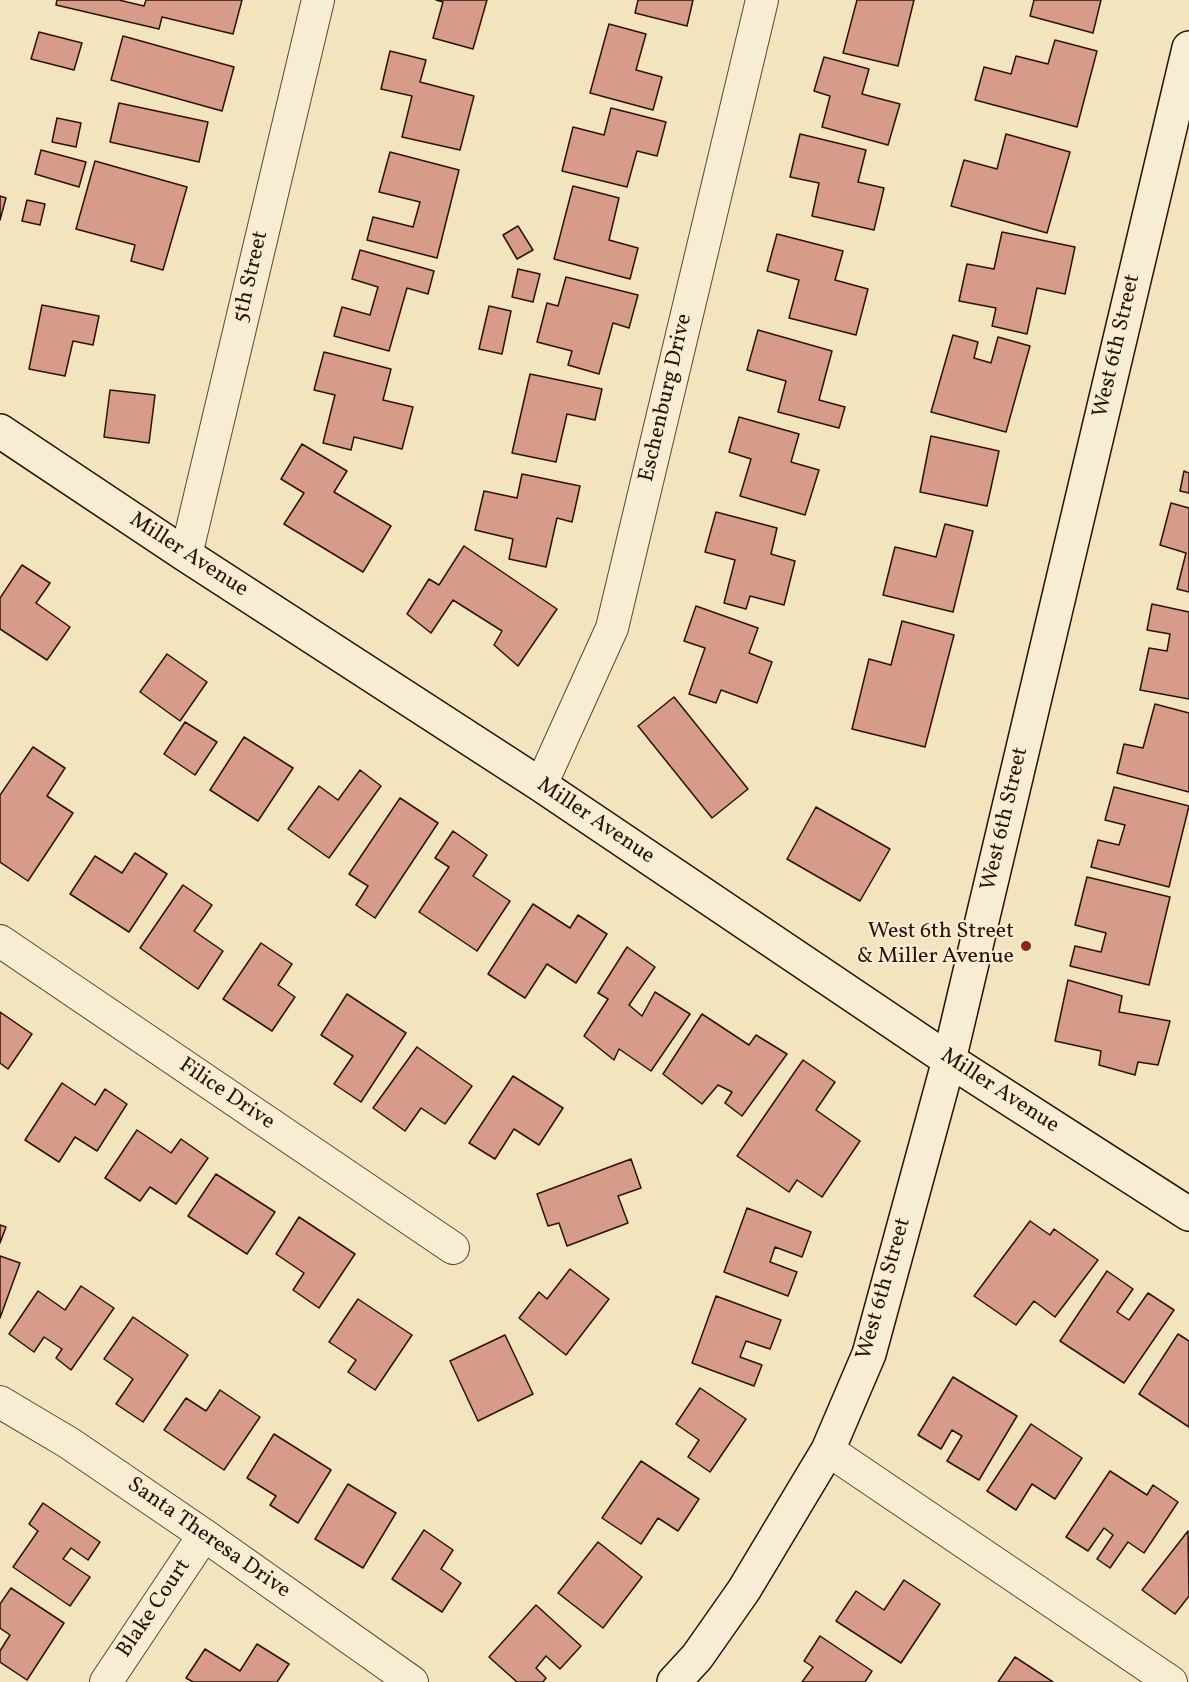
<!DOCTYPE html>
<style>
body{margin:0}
canvas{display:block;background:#f2e4bc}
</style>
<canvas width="1189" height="1682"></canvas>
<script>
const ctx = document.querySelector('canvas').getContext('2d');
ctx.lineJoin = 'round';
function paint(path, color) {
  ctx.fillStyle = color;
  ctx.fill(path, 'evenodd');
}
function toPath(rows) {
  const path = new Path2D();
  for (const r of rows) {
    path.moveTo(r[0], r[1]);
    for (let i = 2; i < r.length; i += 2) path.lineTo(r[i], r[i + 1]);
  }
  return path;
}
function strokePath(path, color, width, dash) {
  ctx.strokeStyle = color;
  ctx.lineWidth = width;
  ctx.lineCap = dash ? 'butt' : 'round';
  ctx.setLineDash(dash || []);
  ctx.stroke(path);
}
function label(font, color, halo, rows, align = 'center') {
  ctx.font = font + ' Vollkorn,serif';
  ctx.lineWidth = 4.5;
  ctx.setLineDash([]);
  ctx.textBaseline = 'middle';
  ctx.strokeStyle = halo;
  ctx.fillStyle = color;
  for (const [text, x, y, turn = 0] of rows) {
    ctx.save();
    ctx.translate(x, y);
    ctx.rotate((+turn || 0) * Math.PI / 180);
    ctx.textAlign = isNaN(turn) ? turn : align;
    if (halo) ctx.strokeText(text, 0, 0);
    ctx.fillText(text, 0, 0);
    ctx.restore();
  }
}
const building = toPath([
 [57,0,119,0,144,6,146,0,242,0,233,34,162,17,159,29,56,5,57,0],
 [436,0,487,0,473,49,433,38,443,2,436,0],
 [638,0,693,0,687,26,635,13,638,0],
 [857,0,914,0,898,66,843,53,857,0],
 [1034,0,1101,0,1093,33,1030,16,1034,0],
 [609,24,646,34,636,70,662,77,653,110,590,93,609,24],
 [39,32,82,43,74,70,31,59,39,32],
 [123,36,234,67,222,111,111,80,123,36],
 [1055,40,1097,51,1077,127,975,100,984,67,1011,74,1016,56,1048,64,1055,40],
 [390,51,426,60,420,82,474,96,460,150,402,137,412,96,381,89,390,51],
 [824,57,869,69,862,94,900,104,888,145,822,127,830,96,814,91,824,57],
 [119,103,208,122,199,162,110,142,119,103],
 [611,108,666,122,657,156,637,151,627,187,562,171,573,127,604,135,611,108],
 [57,118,81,123,76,147,52,142,57,118],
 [800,134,866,150,858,182,884,188,874,230,812,216,819,183,790,177,800,134],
 [1006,134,1070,152,1047,233,951,206,964,160,997,169,1006,134],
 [41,150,86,162,79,187,35,174,41,150],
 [390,152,459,170,437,258,367,240,373,217,413,227,420,202,379,192,390,152],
 [95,161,187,187,163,270,131,261,135,245,76,229,95,161],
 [573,186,619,198,609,240,638,248,630,279,554,259,573,186],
 [0,196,6,198,0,220,0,196],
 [27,200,45,204,40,225,22,221,27,200],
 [518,226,533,250,517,259,503,235,518,226],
 [1002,232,1075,247,1065,294,1037,288,1027,334,992,326,996,308,959,301,967,264,994,269,1002,232],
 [777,234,843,251,835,280,868,289,856,335,789,318,799,280,767,271,777,234],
 [360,250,434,271,428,294,407,288,389,351,334,336,342,307,370,315,378,287,352,279,360,250],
 [518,269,540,274,533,302,512,297,518,269],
 [566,277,638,295,629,328,613,323,599,374,568,365,572,351,537,342,547,303,558,306,566,277],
 [42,305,99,316,93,345,73,341,65,376,29,369,42,305],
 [489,306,511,311,502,354,479,349,489,306],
 [758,330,832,351,819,400,845,407,839,428,778,412,786,381,747,370,758,330],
 [953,335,978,342,974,358,991,363,998,337,1030,346,1006,432,931,412,953,335],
 [324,352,391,369,383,400,413,407,402,449,354,437,351,450,323,443,335,395,314,390,324,352],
 [530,374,602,389,595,420,567,414,556,462,512,453,530,374],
 [110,390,155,395,149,443,104,437,110,390],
 [739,417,799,434,791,462,819,470,805,515,740,496,751,459,729,452,739,417],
 [931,436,999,451,987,506,920,492,931,436],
 [302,444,347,471,334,492,391,526,363,572,284,524,304,493,281,479,302,444],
 [1184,471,1189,473,1189,493,1180,491,1184,471],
 [522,474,580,486,572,522,557,518,546,567,509,559,513,539,475,530,484,491,517,498,522,474],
 [1171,503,1189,508,1189,592,1177,589,1186,553,1160,545,1171,503],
 [716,512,777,528,771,554,795,561,784,605,750,596,746,609,724,603,735,560,705,552,716,512],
 [945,524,973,531,953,612,883,595,895,547,936,557,945,524],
 [464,546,557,609,518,666,494,645,502,631,453,600,431,633,407,614,429,579,439,585,464,546],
 [22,565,50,583,36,603,70,627,47,660,0,629,0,598,22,565],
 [1152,604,1189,612,1189,699,1140,690,1149,648,1167,651,1170,634,1147,630,1152,604],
 [696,606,758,628,749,653,772,662,757,703,721,690,716,703,689,694,705,648,684,641,696,606],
 [902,621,954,635,925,747,852,729,869,659,891,665,902,621],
 [167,654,207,682,180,721,140,692,167,654],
 [674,697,748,789,712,818,638,726,674,697],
 [1155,704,1189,713,1189,792,1117,773,1124,744,1143,748,1155,704],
 [185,722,217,742,195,775,164,754,185,722],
 [244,737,293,768,258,821,210,790,244,737],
 [33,747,65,768,47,796,73,813,28,881,0,862,0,795,33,747],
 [360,770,381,786,329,858,288,829,319,786,338,800,360,770],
 [1114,787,1189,806,1169,887,1091,867,1098,840,1119,845,1125,825,1105,820,1114,787],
 [400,798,438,823,375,918,356,905,368,886,349,874,400,798],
 [816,807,890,849,860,901,787,859,816,807],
 [453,831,487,855,473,876,510,901,477,951,419,912,449,867,435,858,453,831],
 [135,853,167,874,129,932,70,894,95,856,122,873,135,853],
 [1087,877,1170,897,1149,985,1070,966,1075,946,1101,952,1106,933,1075,925,1087,877],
 [183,885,212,905,194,931,223,951,198,989,140,948,183,885],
 [533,904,570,928,578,915,607,934,576,983,547,964,525,998,488,974,533,904],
 [261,943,292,964,278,985,295,997,272,1031,223,999,261,943],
 [627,947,655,967,629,1005,642,1016,655,992,690,1014,651,1071,619,1049,614,1060,584,1036,608,999,598,993,627,947],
 [1068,980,1122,996,1119,1012,1170,1021,1158,1065,1138,1062,1135,1075,1099,1065,1101,1051,1055,1041,1068,980],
 [347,994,406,1033,361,1102,334,1084,353,1056,321,1035,347,994],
 [0,1012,32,1034,8,1069,0,1063,0,1012],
 [702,1014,749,1045,756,1035,787,1054,742,1116,725,1103,732,1092,718,1085,702,1104,663,1074,702,1014],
 [417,1047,472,1086,445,1124,421,1108,405,1131,373,1108,417,1047],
 [803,1060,835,1082,816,1110,860,1141,822,1197,797,1180,789,1192,737,1156,803,1060],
 [513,1076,563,1108,539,1145,514,1129,495,1159,469,1143,513,1076],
 [62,1083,95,1105,105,1089,127,1104,97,1151,75,1137,59,1162,25,1140,62,1083],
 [137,1130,171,1153,181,1139,208,1158,176,1204,150,1187,140,1201,105,1178,137,1130],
 [631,1159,641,1188,618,1196,628,1223,567,1246,559,1223,548,1226,537,1194,631,1159],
 [216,1174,275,1212,247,1254,188,1216,216,1174],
 [747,1208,811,1232,802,1257,775,1247,770,1262,797,1272,788,1296,724,1272,747,1208],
 [299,1217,355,1254,319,1308,293,1290,304,1273,276,1254,299,1217],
 [1030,1221,1050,1235,1054,1229,1098,1260,1055,1317,1034,1301,1016,1325,974,1296,1030,1221],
 [0,1225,6,1227,0,1243,0,1225],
 [0,1256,20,1263,0,1318,0,1256],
 [570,1269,609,1299,566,1355,519,1318,539,1292,547,1299,570,1269],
 [1107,1271,1133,1289,1117,1312,1129,1320,1148,1293,1174,1310,1124,1383,1060,1341,1107,1271],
 [81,1286,114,1308,71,1370,56,1358,62,1349,44,1337,34,1352,9,1334,38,1291,65,1310,81,1286],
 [716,1296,781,1320,770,1349,746,1341,740,1357,762,1365,754,1386,692,1363,716,1296],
 [358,1299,412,1335,375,1390,348,1372,356,1360,329,1342,358,1299],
 [133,1317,188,1355,143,1422,116,1404,133,1379,104,1359,133,1317],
 [1178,1334,1189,1341,1189,1427,1139,1394,1178,1334],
 [505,1335,533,1394,478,1421,450,1361,505,1335],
 [953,1377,1017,1416,979,1480,947,1461,962,1436,952,1430,941,1449,918,1435,953,1377],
 [700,1388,746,1419,710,1472,688,1457,699,1440,676,1424,700,1388],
 [220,1390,260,1417,224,1470,164,1430,186,1398,206,1411,220,1390],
 [1031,1424,1082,1458,1055,1499,1032,1484,1016,1510,987,1491,1031,1424],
 [274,1434,331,1470,298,1523,270,1505,276,1496,247,1478,274,1434],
 [641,1461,699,1499,678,1531,658,1518,641,1544,602,1518,641,1461],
 [1110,1471,1147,1495,1153,1485,1178,1502,1144,1553,1128,1542,1110,1568,1097,1559,1113,1535,1104,1528,1088,1551,1066,1537,1110,1471],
 [348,1484,396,1513,363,1568,315,1539,348,1484],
 [43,1503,100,1542,88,1560,71,1548,63,1559,90,1577,70,1606,13,1567,38,1531,29,1524,43,1503],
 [424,1530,453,1550,441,1569,461,1583,442,1612,392,1579,424,1530],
 [1188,1531,1189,1596,1175,1614,1142,1590,1188,1531],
 [598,1542,642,1577,603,1628,558,1593,598,1542],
 [904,1580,940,1604,901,1663,836,1621,856,1591,884,1610,904,1580],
 [11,1588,64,1623,27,1680,0,1662,0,1651,10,1635,0,1628,0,1604,11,1588],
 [536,1605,581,1646,560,1669,546,1656,536,1668,546,1678,543,1682,517,1682,489,1657,536,1605],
 [820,1636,872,1671,865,1682,802,1682,813,1667,804,1661,820,1636],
 [257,1644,289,1664,277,1682,193,1682,186,1678,205,1649,240,1671,257,1644],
 [1015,1657,1053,1682,998,1682,1015,1657]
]);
const street = toPath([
 [186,555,318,0],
 [541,785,612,628,762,0],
 [0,941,453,1248],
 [0,1402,69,1443,204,1535,412,1682],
 [828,1450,1171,1682],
 [106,1682,204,1535]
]);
const secondary = toPath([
 [0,431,186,555,541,785,949,1060,1189,1214],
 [674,1682,697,1657,744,1590,828,1450,869,1354,949,1060,1189,48]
]);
const markers = [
 [1026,946,6,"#8f2418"]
];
const streetNames = [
 ["5th Street",252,277,-77],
 ["West 6th Street",1118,346,-77],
 ["Eschenburg Drive",667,398,-77],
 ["Miller Avenue",188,556,33],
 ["West 6th Street",1006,819,-77],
 ["Miller Avenue",595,822,34],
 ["Miller Avenue",999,1092,33],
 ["Filice Drive",226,1095,34],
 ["West 6th Street",885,1289,-74],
 ["Santa Theresa Drive",208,1539,35],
 ["Blake Court",155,1609,-56]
];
const poiNames = [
 ["West 6th Street",1014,933],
 ["& Miller Avenue",1014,958]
];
paint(building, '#d69c89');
strokePath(building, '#2d1207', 1.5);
strokePath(street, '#5e4634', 34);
strokePath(secondary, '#2d1207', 36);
strokePath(street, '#f7edd3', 32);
strokePath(secondary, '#f7edd3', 33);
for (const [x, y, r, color] of markers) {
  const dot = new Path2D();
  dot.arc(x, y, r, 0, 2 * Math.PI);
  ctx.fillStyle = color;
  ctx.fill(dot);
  strokePath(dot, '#f7edd3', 2);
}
label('22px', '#2d1207', '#f7edd3', streetNames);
label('22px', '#2d1207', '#f7edd3', poiNames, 'right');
</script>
